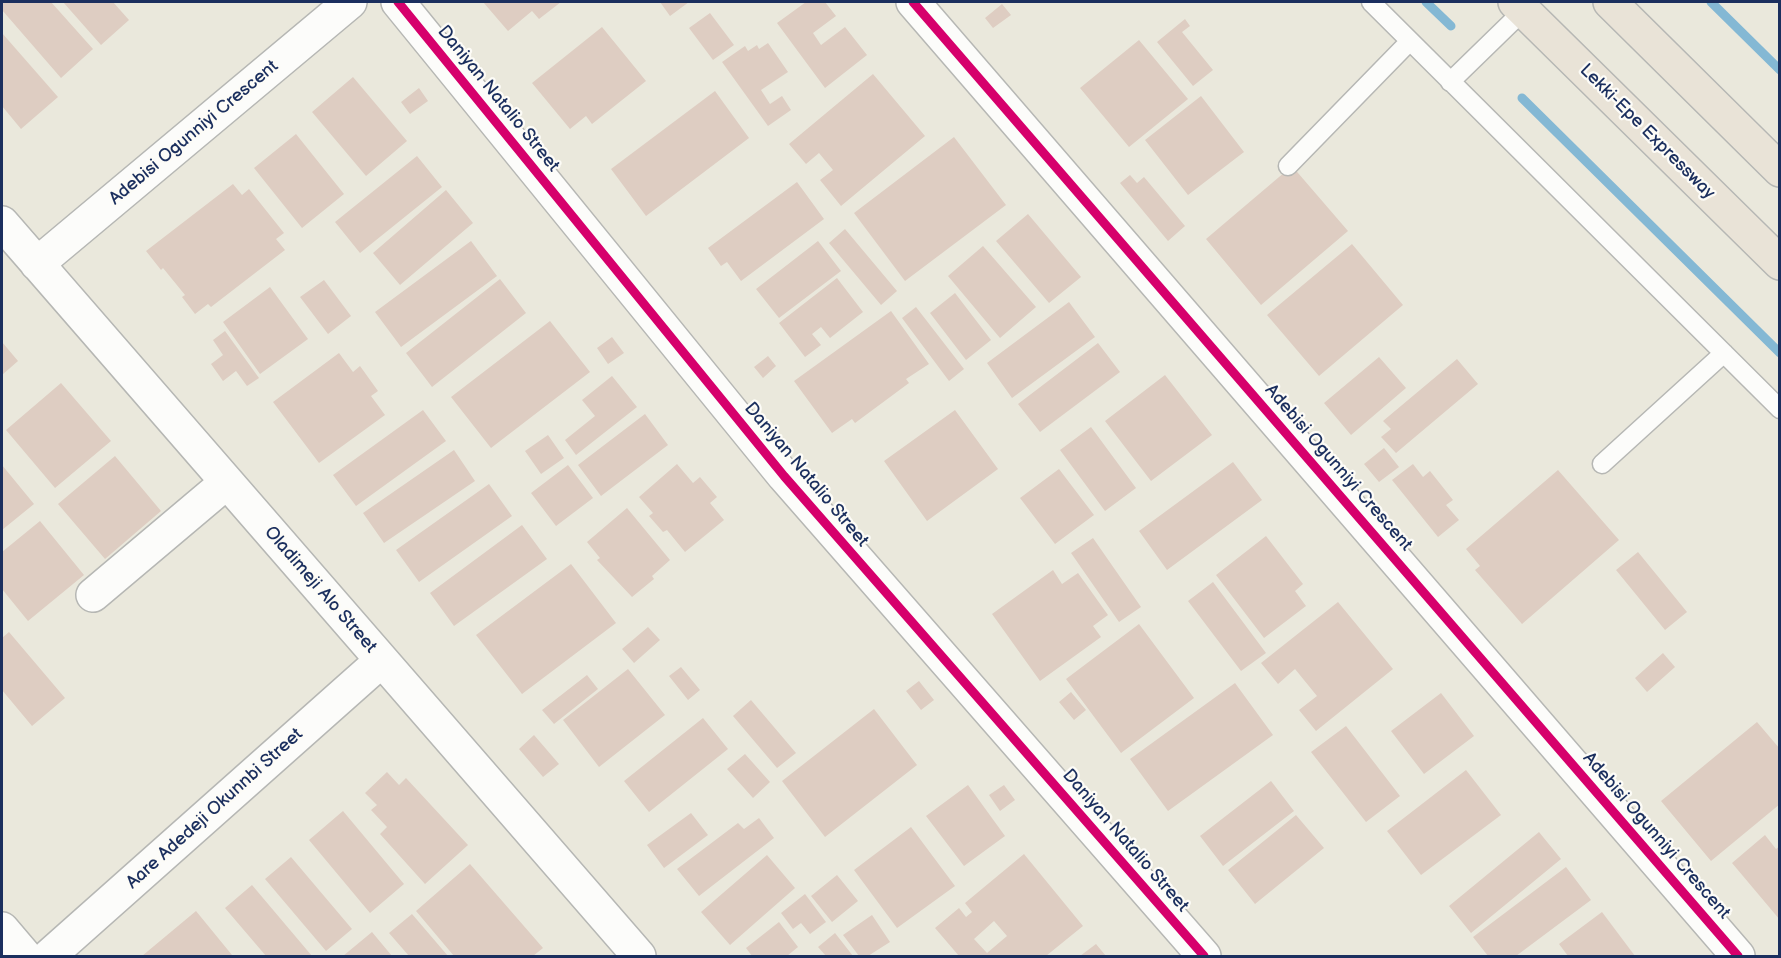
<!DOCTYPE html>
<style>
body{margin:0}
#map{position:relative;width:1781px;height:958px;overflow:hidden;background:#eae8dc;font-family:"Balsamiq Sans",sans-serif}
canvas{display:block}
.frame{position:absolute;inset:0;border:3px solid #1b2f5e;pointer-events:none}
</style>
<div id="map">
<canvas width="1781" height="958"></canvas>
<div class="frame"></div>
</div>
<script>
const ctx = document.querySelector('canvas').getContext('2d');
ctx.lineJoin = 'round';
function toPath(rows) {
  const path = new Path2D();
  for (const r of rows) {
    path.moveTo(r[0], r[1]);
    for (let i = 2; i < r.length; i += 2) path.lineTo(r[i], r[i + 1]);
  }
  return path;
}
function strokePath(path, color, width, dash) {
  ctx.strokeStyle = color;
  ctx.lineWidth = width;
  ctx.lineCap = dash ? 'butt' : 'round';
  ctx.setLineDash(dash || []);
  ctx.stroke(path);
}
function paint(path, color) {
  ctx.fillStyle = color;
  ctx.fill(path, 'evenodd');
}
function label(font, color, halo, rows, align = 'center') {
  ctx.font = font + ' "Balsamiq Sans",sans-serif';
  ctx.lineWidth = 4.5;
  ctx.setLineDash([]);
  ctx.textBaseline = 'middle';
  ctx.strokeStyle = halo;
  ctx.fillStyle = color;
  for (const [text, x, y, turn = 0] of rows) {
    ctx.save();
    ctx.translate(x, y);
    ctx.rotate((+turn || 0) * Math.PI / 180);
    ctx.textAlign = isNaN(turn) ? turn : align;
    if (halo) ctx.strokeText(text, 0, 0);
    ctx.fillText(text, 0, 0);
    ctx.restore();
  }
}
const stream = toPath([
 [1426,2,1451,26],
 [1711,2,1780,70],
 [1522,98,1780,353]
]);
const building = toPath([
 [2,2,51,2,93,49,61,78,2,10],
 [63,2,113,2,129,20,101,45],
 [483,2,561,2,539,19,532,11,508,31],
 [660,2,689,2,670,16],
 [806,2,825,2,836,16,813,33,821,45,845,27,867,55,825,88,777,23],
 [1002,4,1011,15,993,28,985,18],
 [710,13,734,45,713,60,689,28],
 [1185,19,1190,26,1182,32,1213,70,1193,86,1157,42],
 [602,27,646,81,592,124,586,116,570,129,532,83],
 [2,33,58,97,21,129,2,106],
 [1139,40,1188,99,1129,147,1080,88],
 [768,43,788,72,761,90,770,104,782,96,791,110,768,126,722,62,745,46,748,51,757,45,759,49],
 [873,74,925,136,841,206,820,180,833,170,819,153,806,164,789,144],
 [353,77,407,141,366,176,312,112],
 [419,88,428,101,410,114,401,102],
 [715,91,749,138,646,216,611,169],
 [1201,96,1244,152,1188,195,1145,140],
 [296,134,344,194,302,228,254,168],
 [954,137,1006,205,905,281,854,213],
 [417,156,442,187,360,253,335,222],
 [1292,166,1348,231,1261,305,1206,239],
 [1130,175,1137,183,1144,177,1185,226,1168,241,1120,183],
 [797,182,824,219,741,281,727,262,721,266,708,248],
 [233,184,242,195,249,189,284,233,276,239,285,250,211,307,208,304,195,314,182,297,185,295,163,268,161,270,146,251],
 [446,190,473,223,400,285,373,253],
 [1028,214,1081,277,1049,303,996,241],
 [845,229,897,291,881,305,829,243],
 [471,241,497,276,401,347,375,312],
 [818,241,841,271,779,318,756,289],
 [1352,244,1403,305,1319,376,1267,315],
 [983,246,1036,307,1000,338,948,276],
 [837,278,863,312,830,338,821,327,812,334,821,345,805,357,779,323],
 [500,279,526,313,432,387,406,353],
 [324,280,351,316,328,334,300,297],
 [270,287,308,339,260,374,223,322],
 [955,293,991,340,966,360,930,313],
 [1069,302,1095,337,1012,398,987,363],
 [916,307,964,369,949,381,902,318],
 [891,311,929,364,906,379,909,383,855,423,852,419,832,433,794,381],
 [550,321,590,372,491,448,451,397],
 [225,331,259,378,247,386,236,371,223,381,211,364,223,355,213,340],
 [612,337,624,353,608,364,597,348],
 [2,342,18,361,2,375],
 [1098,343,1120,372,1040,432,1018,404],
 [339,353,353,372,360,366,378,391,371,396,385,415,319,463,273,402],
 [768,356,776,366,763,378,754,367],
 [1379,357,1406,388,1351,435,1324,403],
 [1457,359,1478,384,1396,453,1381,437,1391,429,1383,421],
 [1165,375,1212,435,1151,481,1105,421],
 [612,376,637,407,576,455,565,440,595,416,582,400],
 [61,383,111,441,55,488,6,430],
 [423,410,446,441,356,506,333,475],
 [955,410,998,469,927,521,884,461],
 [645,414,668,445,601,496,578,465],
 [1091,427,1136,488,1105,511,1060,450],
 [548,435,564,458,541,474,525,451],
 [1384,448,1399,467,1379,482,1364,464],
 [454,450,475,481,384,543,363,513],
 [115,456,161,511,105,559,58,504],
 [1233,462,1262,500,1167,570,1139,531],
 [677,464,693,483,700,477,717,497,710,503,724,520,685,552,667,530,663,532,649,516,653,513,639,497],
 [1413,464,1423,477,1430,471,1453,500,1446,505,1459,520,1438,537,1392,480],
 [2,465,34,504,2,530],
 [568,465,593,498,556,526,531,493],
 [1059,469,1094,515,1055,544,1020,498],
 [1558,470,1619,540,1522,624,1475,570,1480,566,1466,549],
 [489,484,512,516,419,582,396,550],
 [627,508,670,560,652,576,654,579,632,597,597,560,600,558,587,542],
 [40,521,84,575,28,621,2,589,2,552],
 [522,525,547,559,454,626,430,593],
 [1266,536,1303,584,1295,591,1306,606,1264,638,1216,575],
 [1093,538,1141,607,1119,622,1071,553],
 [1638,552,1687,612,1665,630,1616,570],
 [571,564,616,623,522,694,476,635],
 [1053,570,1062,584,1078,573,1108,615,1093,626,1101,637,1040,681,992,614],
 [1213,582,1266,653,1241,671,1188,601],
 [1338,602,1393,669,1316,731,1299,710,1317,696,1295,669,1278,684,1261,663],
 [1139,624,1194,698,1121,753,1066,679],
 [648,627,660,640,634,663,622,649],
 [9,632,65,698,32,726,2,690,2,638],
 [1663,653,1675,667,1647,692,1635,678],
 [681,667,700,690,688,700,669,676],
 [628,669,665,715,599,767,563,720],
 [587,675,598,689,554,724,542,710],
 [919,681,934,700,921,710,906,691],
 [1235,683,1273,735,1168,811,1130,759],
 [1071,692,1086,710,1074,720,1059,702],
 [1441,693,1474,736,1424,774,1391,731],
 [751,700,796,753,777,768,733,716],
 [874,709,917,765,825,837,782,781],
 [703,718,728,749,649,812,624,781],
 [1757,722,1780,749,1780,804,1711,861,1661,801],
 [1346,726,1400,796,1366,822,1311,752],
 [534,735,559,764,543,777,519,749],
 [745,754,770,782,753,798,727,769],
 [1466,770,1501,815,1421,875,1387,831],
 [387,772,399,785,406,778,468,845,425,884,380,834,387,827,371,810,377,805,365,793],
 [1271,781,1294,811,1223,866,1200,836],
 [968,785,1005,836,964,866,926,816],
 [1004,785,1015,800,1000,811,989,795],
 [343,811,404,884,370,913,309,840],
 [691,813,708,835,664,868,647,845],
 [1296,815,1324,848,1255,904,1228,870],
 [759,818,774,838,699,896,677,869,738,823,744,829],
 [911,827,955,886,897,928,854,870],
 [1539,832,1561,859,1471,933,1449,906],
 [1765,835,1776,849,1780,846,1780,920,1732,863],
 [1024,854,1083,926,1046,956,959,956,935,928,959,908,966,917,972,912,965,903],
 [994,921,1007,936,987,953,974,939],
 [767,855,795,888,730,945,701,912],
 [291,857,352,929,326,951,265,879],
 [470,864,543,948,533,956,454,956,416,911],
 [1566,867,1591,900,1516,956,1488,956,1473,937],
 [837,875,858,901,832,922,811,896],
 [252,885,312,956,266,956,225,908],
 [805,894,826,922,810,934,801,923,793,929,781,913],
 [196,911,232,955,230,956,142,956],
 [1602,912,1635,956,1568,956,1559,944],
 [412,914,448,956,409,956,389,933],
 [872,915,890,942,868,956,859,956,843,935],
 [779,922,798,947,787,956,752,956,746,948],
 [372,932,392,956,343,956],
 [835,933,853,956,826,956,818,947],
 [1096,944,1106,956,1080,956]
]);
const lane = toPath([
 [1371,2,1780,409],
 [1450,82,1524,10],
 [1288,166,1410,41],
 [1602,464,1724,353]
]);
const street = toPath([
 [398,2,784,476,1204,956],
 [913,2,1738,956],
 [2,223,639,956],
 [37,264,350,2],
 [93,595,227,482],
 [2,929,25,956],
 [49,956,381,661]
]);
const highway = toPath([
 [1515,2,1780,263],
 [1610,2,1780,170]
]);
const cycleway = toPath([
 [398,2,784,476,1204,956],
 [913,2,1738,956]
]);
const streetNames = [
 ["Daniyan Natalio Street",498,99,51],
 ["Lekki-Epe Expressway",1647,132,45],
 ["Adebisi Ogunniyi Crescent",194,133,-40],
 ["Adebisi Ogunniyi Crescent",1338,468,49],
 ["Daniyan Natalio Street",806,475,50],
 ["Oladimeji Alo Street",320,590,49],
 ["Aare Adedeji Okunnbi Street",215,809,-42],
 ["Adebisi Ogunniyi Crescent",1656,836,49],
 ["Daniyan Natalio Street",1125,841,49]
];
strokePath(stream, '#84b8d4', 9);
paint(building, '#decdc2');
strokePath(lane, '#b6b7b4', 21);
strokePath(street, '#b6b7b4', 36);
strokePath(highway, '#b6b7b4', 36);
strokePath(lane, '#fcfcfa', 18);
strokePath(street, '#fcfcfa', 33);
strokePath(highway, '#e9e3d7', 33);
strokePath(cycleway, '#d6006c', 9);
label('18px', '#1b2f5e', '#fdfcf7', streetNames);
</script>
